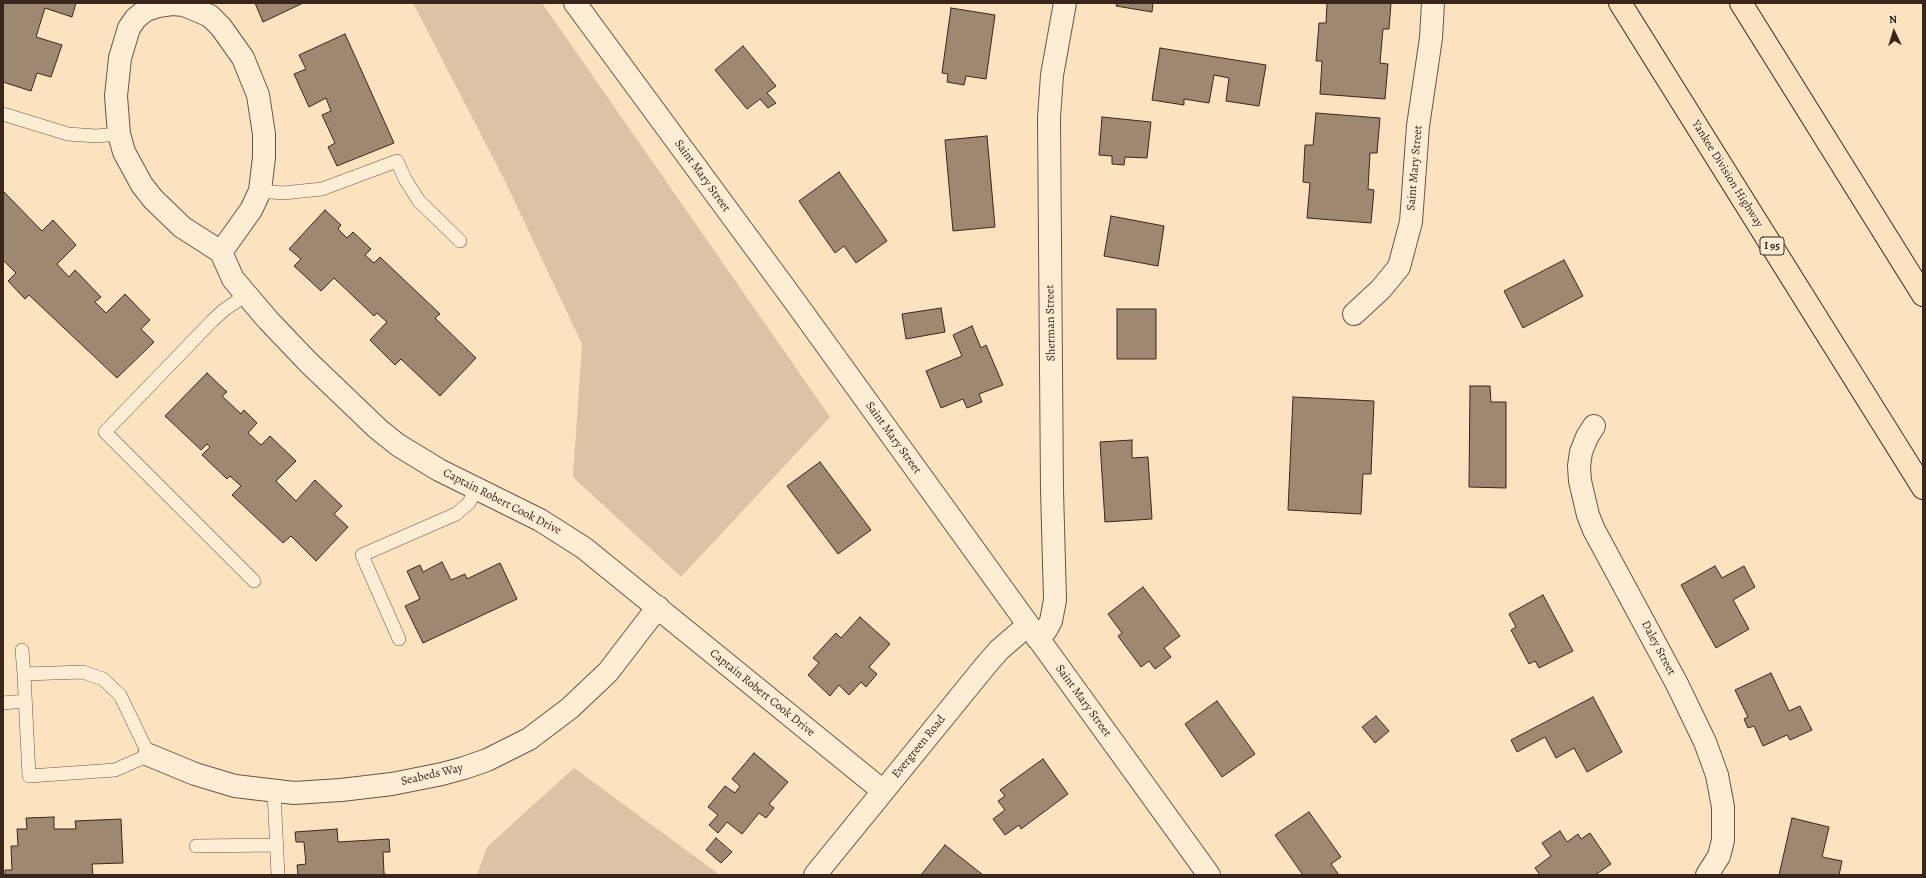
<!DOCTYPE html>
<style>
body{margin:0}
#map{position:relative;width:1926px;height:878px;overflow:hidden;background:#fce3bf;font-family:Alegreya,serif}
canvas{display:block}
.frame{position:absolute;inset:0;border:4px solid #3a251c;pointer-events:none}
.north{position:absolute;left:1874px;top:12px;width:40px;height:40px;-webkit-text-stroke:3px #fdedd5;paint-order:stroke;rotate:356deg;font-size:11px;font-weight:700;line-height:16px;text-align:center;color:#3a251c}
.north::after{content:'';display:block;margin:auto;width:14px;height:18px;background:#3a251c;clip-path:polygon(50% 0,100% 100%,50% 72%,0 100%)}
</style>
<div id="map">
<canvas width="1926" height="878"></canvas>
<div class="frame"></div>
<div class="north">N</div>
</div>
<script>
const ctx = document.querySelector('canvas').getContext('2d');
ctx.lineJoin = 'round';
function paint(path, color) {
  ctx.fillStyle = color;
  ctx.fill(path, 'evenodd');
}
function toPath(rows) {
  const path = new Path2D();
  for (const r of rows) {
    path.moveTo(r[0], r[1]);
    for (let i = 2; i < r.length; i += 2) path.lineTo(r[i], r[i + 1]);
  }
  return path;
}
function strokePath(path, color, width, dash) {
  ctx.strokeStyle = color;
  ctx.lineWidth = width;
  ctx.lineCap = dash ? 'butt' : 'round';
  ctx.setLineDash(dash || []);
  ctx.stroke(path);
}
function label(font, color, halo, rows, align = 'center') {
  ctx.font = font + ' Alegreya,serif';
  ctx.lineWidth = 4;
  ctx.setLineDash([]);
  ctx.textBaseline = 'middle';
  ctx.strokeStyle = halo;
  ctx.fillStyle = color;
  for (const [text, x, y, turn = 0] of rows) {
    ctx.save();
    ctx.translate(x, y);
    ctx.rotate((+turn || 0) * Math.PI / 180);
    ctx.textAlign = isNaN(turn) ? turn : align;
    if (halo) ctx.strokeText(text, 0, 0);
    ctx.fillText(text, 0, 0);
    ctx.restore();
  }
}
const green = toPath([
 [413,3,542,3,830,417,681,577,573,477,582,344,505,181],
 [574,768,720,875,477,875,487,847]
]);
const building = toPath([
 [3,3,76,3,72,17,45,8,36,37,62,45,51,77,37,73,31,91,3,82,3,3],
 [255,3,303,3,263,22,255,3],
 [1117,3,1153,3,1152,12,1116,6,1117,3],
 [1327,3,1391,3,1389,29,1383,29,1380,63,1388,64,1385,99,1320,94,1322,61,1316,61,1319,23,1326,23,1327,3],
 [951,8,995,15,986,79,966,76,964,85,947,82,948,74,942,73,951,8],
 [345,34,394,143,337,166,328,147,335,143,322,115,331,111,326,98,309,107,294,74,306,69,299,55,345,34],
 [743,46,776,86,767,93,776,103,768,108,760,99,747,109,715,70,743,46],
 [1160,48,1266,65,1259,106,1226,101,1229,78,1214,75,1209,103,1184,99,1184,105,1152,100,1160,48],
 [1316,113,1380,118,1377,153,1370,153,1368,189,1374,190,1371,223,1307,218,1310,183,1303,182,1305,145,1313,145,1316,113],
 [1102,117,1151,122,1147,158,1125,157,1124,165,1112,164,1112,156,1099,155,1102,117],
 [987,136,995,227,953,231,945,140,987,136],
 [839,172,887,241,856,263,844,246,835,253,799,201,839,172],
 [3,191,42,231,53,220,76,245,57,264,69,277,75,270,101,297,95,302,106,313,125,294,150,320,141,329,154,342,117,378,29,295,25,299,8,281,16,273,3,260,3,191],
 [325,210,341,225,338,229,347,238,353,232,371,249,365,255,374,263,380,257,440,314,435,318,476,358,440,396,401,359,395,365,370,340,387,322,377,313,374,316,334,278,321,291,294,266,301,259,289,249,325,210],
 [1111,216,1164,226,1158,266,1104,256,1111,216],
 [1564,260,1583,296,1523,328,1504,291,1564,260],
 [941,308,945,332,906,339,902,314,941,308],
 [1117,309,1156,309,1156,359,1117,359,1117,309],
 [972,326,981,348,986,345,1003,385,979,394,982,402,967,408,963,399,941,408,926,371,962,356,953,335,972,326],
 [207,373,227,392,222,396,241,414,244,410,257,423,248,433,261,445,270,436,296,461,276,481,296,501,315,480,342,506,334,514,348,527,316,561,291,536,283,543,232,495,241,486,230,476,227,479,202,455,210,447,207,444,201,450,165,416,207,373],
 [1470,386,1490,386,1491,402,1506,402,1506,488,1469,487,1470,386],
 [1293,397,1374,401,1371,474,1363,474,1361,514,1288,510,1293,397],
 [1132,440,1132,458,1148,457,1152,519,1105,522,1100,442,1132,440],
 [820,462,871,530,838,554,787,486,820,462],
 [442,562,451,580,465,574,467,579,500,563,517,599,423,643,405,606,420,599,407,571,420,565,423,572,442,562],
 [1715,566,1722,578,1744,566,1755,587,1733,600,1749,629,1716,648,1681,585,1715,566],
 [1143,587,1180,636,1164,648,1171,657,1155,669,1149,661,1141,667,1118,636,1122,633,1108,614,1143,587],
 [1543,595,1573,651,1539,668,1535,661,1529,664,1511,630,1516,627,1509,614,1543,595],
 [860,617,890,644,869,667,877,674,866,687,861,682,849,695,839,685,830,696,808,675,819,663,813,658,836,633,841,638,860,617],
 [1771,673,1789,711,1800,706,1812,730,1790,740,1787,735,1763,746,1754,726,1748,728,1744,719,1748,717,1735,690,1771,673],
 [1593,697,1622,752,1587,772,1574,748,1556,758,1545,737,1517,752,1511,740,1593,697],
 [1217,701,1255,754,1222,777,1185,724,1217,701],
 [1376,716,1389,731,1375,743,1362,727,1376,716],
 [754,753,788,782,769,804,774,808,766,818,759,813,742,834,727,822,718,833,709,825,718,815,708,807,725,786,735,793,740,786,732,779,754,753],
 [1043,759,1068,794,1021,829,1019,825,1005,835,993,819,1005,810,998,801,1005,796,1000,790,1043,759],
 [1309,812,1341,857,1331,864,1339,875,1303,875,1275,835,1309,812],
 [54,817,54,829,76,829,75,821,121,819,123,863,92,864,93,875,5,875,5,870,12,870,11,846,18,846,17,829,27,829,26,818,54,817],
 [1792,818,1829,827,1822,857,1842,861,1839,875,1779,875,1792,818],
 [337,829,338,842,389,839,390,852,383,852,384,874,391,875,298,875,297,865,306,864,304,842,296,842,295,832,337,829],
 [1560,831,1567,842,1578,834,1581,839,1590,833,1611,864,1595,875,1540,875,1535,868,1551,856,1542,843,1560,831],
 [716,838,732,852,721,863,706,850,716,838],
 [945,845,983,875,921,875,945,845]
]);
const lane = toPath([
 [3,114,68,134,96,136,119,134],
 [260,191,283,193,322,189,397,161,405,179,419,201,460,241],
 [246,295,224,310,212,321,105,432,254,581],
 [399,639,362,555,456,514,469,503,476,488],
 [22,650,24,674],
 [83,672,103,679,120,695,149,755,115,770,29,776,24,674,83,672],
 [3,703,25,701],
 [274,792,278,875],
 [196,846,276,845]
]);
const street = toPath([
 [575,3,793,299,1209,875],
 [221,252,251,210,260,191,264,157,264,134,258,95,243,58,221,27,210,16,184,5,172,4,158,6,146,10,136,18,129,28,120,58,116,96,119,134,124,152,142,185,153,199,182,227,221,252,233,279,268,320,308,362,378,429,398,445,439,470,540,520,584,548,883,791],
 [1354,314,1381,289,1399,267,1411,222,1418,126,1431,38,1433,3],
 [1594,426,1587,437,1581,452,1579,466,1580,481,1588,515,1594,530,1677,684,1705,742,1717,775,1723,807,1723,840,1719,856,1707,875],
 [1037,638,1046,630,1051,621,1055,600,1052,490,1049,118,1052,75,1065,3],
 [149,755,195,774,235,786,294,793,341,790,392,784,442,774,464,768,487,760,529,739,570,708,608,672,658,607],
 [815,875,986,665,999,650,1028,625]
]);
const highway = toPath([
 [1620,3,1923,488],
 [1741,3,1923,295]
]);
const shields = [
 [1772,246,24]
];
const shieldNames = [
 ["I 95",1772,246]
];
const streetNames = [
 ["Saint Mary Street",1415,168,-85],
 ["Yankee Division Highway",1727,174,58],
 ["Saint Mary Street",702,176,54],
 ["Sherman Street",1051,323,-91],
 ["Saint Mary Street",893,438,54],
 ["Captain Robert Cook Drive",502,502,27],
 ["Daley Street",1658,648,62],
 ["Captain Robert Cook Drive",762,693,39],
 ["Saint Mary Street",1083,701,54],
 ["Evergreen Road",919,747,-51],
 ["Seabeds Way",432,775,-13]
];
paint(green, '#dbc3a3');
paint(building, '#9f8871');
strokePath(building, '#3a251c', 1);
strokePath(lane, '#6a5445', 14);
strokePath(street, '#6a5445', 24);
strokePath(highway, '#3a251c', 24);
strokePath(lane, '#fdedd5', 13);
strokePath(street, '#fdedd5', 22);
strokePath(highway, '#fce3bf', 22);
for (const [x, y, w] of shields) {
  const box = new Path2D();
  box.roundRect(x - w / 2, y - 9, w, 18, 3);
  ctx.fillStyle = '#fdedd5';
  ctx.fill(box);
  strokePath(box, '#3a251c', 1);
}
label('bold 11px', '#3a251c', null, shieldNames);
label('12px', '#3a251c', '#fdedd5', streetNames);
</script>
